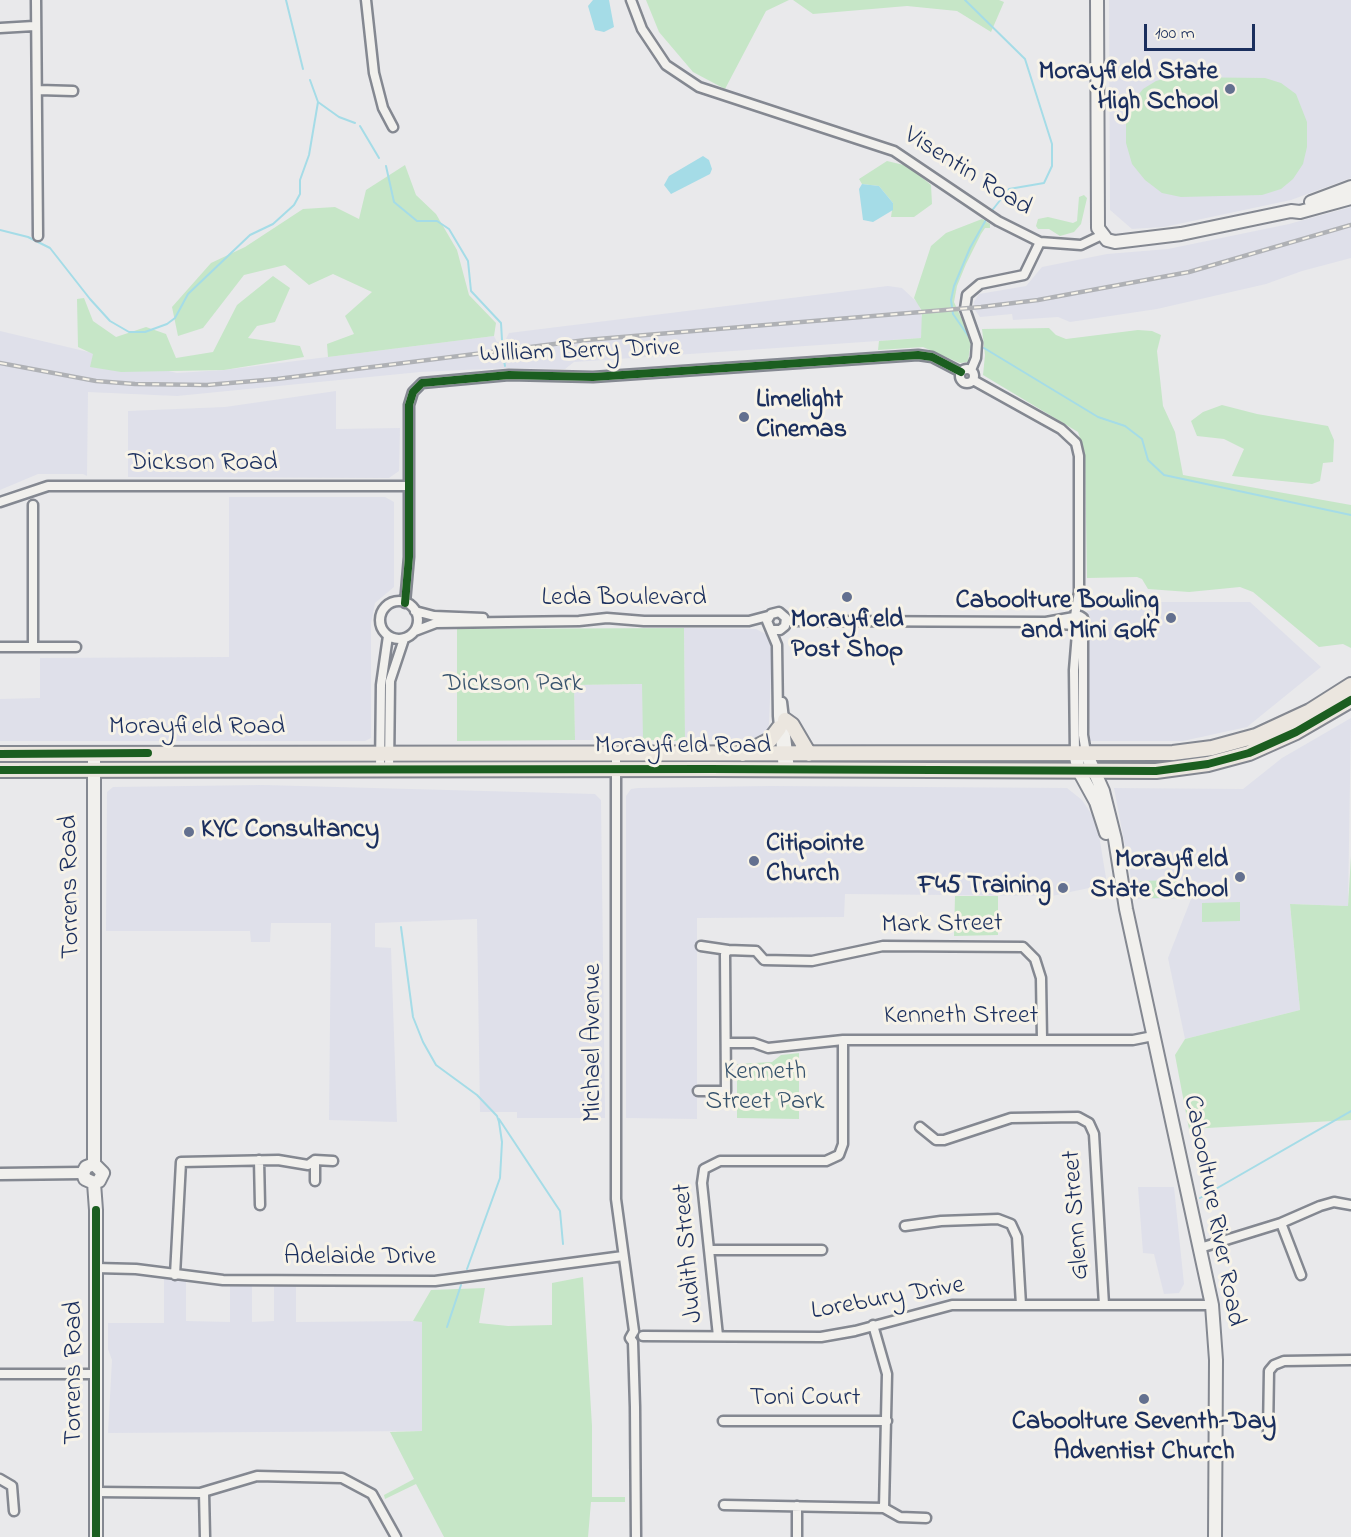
<!DOCTYPE html>
<style>
body{margin:0}
#map{position:relative;width:1351px;height:1537px;overflow:hidden;background:#e9e9eb;font-family:"Indie Flower",sans-serif}
canvas{display:block}
.scale{position:absolute;left:1144px;top:24px;width:111px;height:27px;box-sizing:border-box;border:3px solid #1b2f5e;border-top:0;padding-left:8px;font-size:18px;line-height:21px;white-space:nowrap;color:#1b2f5e;-webkit-text-stroke:4px #f7f3e8;paint-order:stroke}
</style>
<div id="map">
<canvas width="1351" height="1537"></canvas>
<div class="scale">100 m</div>
</div>
<script>
const ctx = document.querySelector('canvas').getContext('2d');
ctx.lineJoin = 'round';
function paint(path, color) {
  ctx.fillStyle = color;
  ctx.fill(path, 'evenodd');
}
function toPath(rows) {
  const path = new Path2D();
  for (const r of rows) {
    if (r.length === 3) {
      path.moveTo(r[0] + r[2], r[1]);
      path.arc(r[0], r[1], r[2], 0, 2 * Math.PI);
      continue;
    }
    path.moveTo(r[0], r[1]);
    for (let i = 2; i < r.length; i += 2) path.lineTo(r[i], r[i + 1]);
  }
  return path;
}
function strokePath(path, color, width, dash) {
  ctx.strokeStyle = color;
  ctx.lineWidth = width;
  ctx.lineCap = dash ? 'butt' : 'round';
  ctx.setLineDash(dash || []);
  ctx.stroke(path);
}
function label(font, color, halo, rows, align = 'center') {
  ctx.font = font + ' "Indie Flower",sans-serif';
  ctx.lineWidth = 6;
  ctx.setLineDash([]);
  ctx.textBaseline = 'middle';
  ctx.strokeStyle = halo;
  ctx.fillStyle = color;
  for (const [text, x, y, turn = 0] of rows) {
    ctx.save();
    ctx.translate(x, y);
    ctx.rotate((+turn || 0) * Math.PI / 180);
    ctx.textAlign = isNaN(turn) ? turn : align;
    if (halo) ctx.strokeText(text, 0, 0);
    ctx.fillText(text, 0, 0);
    ctx.restore();
  }
}
const built = toPath([
 [1109,0,1351,0,1351,178,1291,200,1164,227,1132,229,1110,210],
 [1351,207,1351,258,1302,271,1266,284,1157,309,1070,322,1058,317,1013,320,1012,314,980,317,975,310,974,302,979,294,1026,286,1042,267,1107,254,1168,249,1289,224],
 [888,286,902,288,919,304,923,322,921,338,574,362,565,369,508,368,420,372,177,396,88,392,87,476,83,474,38,474,0,490,0,331,177,373,224,370,494,336,497,342,505,341,509,333],
 [336,391,336,429,400,428,399,471,389,478,128,477,128,411,225,407],
 [229,497,385,497,394,502,394,587,375,603,371,623,371,738,365,741,0,741,0,699,40,698,40,658,229,657],
 [1087,602,1250,602,1321,667,1247,727,1183,741,1090,741],
 [684,628,756,629,768,635,772,645,769,724,765,735,758,738,685,741],
 [643,684,643,740,575,740,574,685],
 [1351,718,1348,906,1290,904,1300,1010,1185,1039,1168,958,1191,899,1135,899,1114,788,1243,789,1282,758],
 [263,785,595,794,601,800,605,1118,517,1118,517,1112,480,1112,477,919,375,923,375,947,391,948,397,1122,329,1120,331,923,271,923,270,942,251,942,250,931,106,931,107,792,113,787],
 [770,786,1067,788,1082,800,1092,815,1098,829,1107,884,1052,896,845,894,844,917,697,918,697,1119,626,1118,626,796,631,789,638,788],
 [1138,1187,1174,1187,1184,1284,1179,1293,1164,1294,1154,1254,1143,1253],
 [164,1272,186,1276,186,1321,230,1322,230,1279,252,1279,252,1322,274,1321,274,1280,296,1281,296,1322,422,1321,422,1431,108,1433,112,1360,108,1349,108,1323,164,1323]
]);
const green = toPath([
 [646,0,789,0,766,11,725,89,693,72,659,32],
 [793,0,999,0,1004,2,991,32,957,11,907,6,813,14],
 [1170,77,1265,78,1281,83,1296,94,1307,122,1307,147,1303,164,1293,179,1281,189,1262,195,1181,197,1162,193,1145,180,1132,164,1126,143,1126,120,1132,103,1143,89,1156,81],
 [887,161,908,166,931,185,932,204,914,217,891,217,893,203,879,186,862,184,859,179],
 [405,165,416,195,436,214,457,250,469,295,496,323,494,336,328,357,327,344,354,334,345,316,372,292,333,274,309,285,285,265,244,275,203,328,178,336,172,307,211,263,245,247,303,209,335,207,359,219,366,190],
 [1084,195,1087,198,1081,224,1074,232,1060,236,1049,229,1038,229,1036,226,1038,219,1048,217,1073,223,1077,221,1079,197],
 [982,219,990,224,990,228,985,228,981,234,966,264,957,286,954,302,971,340,968,362,960,363,923,347,878,350,879,341,921,338,922,311,914,298,931,246,946,233],
 [273,276,290,288,275,322,257,326,248,338,300,346,304,357,224,370,121,372,90,367,93,354,78,347,77,299,84,298,93,321,116,337,146,327,166,334,176,358,213,352,237,305],
 [1049,328,1056,335,1066,339,1138,330,1152,331,1161,335,1157,351,1163,406,1175,432,1183,475,1351,505,1351,648,1343,644,1319,647,1253,592,1240,587,1189,592,1148,589,1142,579,1137,577,1087,578,1085,454,1078,432,983,375,985,355,982,329],
 [1222,405,1257,414,1328,426,1334,440,1333,462,1323,463,1320,481,1312,484,1232,476,1244,449,1224,439,1197,436,1191,421,1203,412],
 [684,628,685,741,643,740,642,684,574,685,575,740,457,741,457,629],
 [1351,856,1351,1120,1189,1129,1175,1055,1185,1039,1300,1010,1290,904,1348,906],
 [1178,880,1177,898,1140,898,1140,881],
 [955,896,998,896,998,935,954,936],
 [1240,902,1240,921,1202,922,1202,903],
 [799,1053,799,1119,737,1118,737,1064,772,1062,781,1055],
 [583,1277,592,1426,592,1497,625,1497,625,1502,591,1502,588,1537,444,1537,416,1484,385,1499,384,1495,414,1479,390,1432,422,1431,422,1322,413,1321,431,1290,485,1288,479,1323,508,1326,552,1325,552,1283]
]);
const water = toPath([
 [593,0,609,0,614,27,604,32,595,30,588,6],
 [703,156,709,160,712,169,710,174,671,194,664,185,669,176],
 [862,184,879,186,893,203,893,210,873,222,863,220,859,189]
]);
const stream = toPath([
 [286,0,303,69],
 [965,0,1025,59,1052,144,1052,166,1044,183,1009,189,990,213],
 [318,102,339,117,355,123],
 [360,126,379,158],
 [386,166,394,202,417,221,437,221,449,229,468,261,471,291,501,323,502,340],
 [0,230,28,237,50,248,90,299,110,321,129,332,145,332,167,324,175,318,188,294,250,235,273,224,294,205,300,194,300,180,309,155,318,102,310,80],
 [971,340,953,314,951,300,954,286,970,248,987,218],
 [984,348,1098,417,1125,426,1142,439,1148,460,1164,475,1351,515],
 [503,355,505,366],
 [401,927,413,1017,423,1042,436,1065,477,1095,497,1116,499,1122,502,1142,500,1178,467,1269],
 [499,1119,560,1211,563,1244],
 [1200,1198,1351,1111],
 [447,1327,461,1285]
]);
const minor = toPath([
 [36,0,38,236],
 [366,0,374,73,383,108,393,127],
 [631,0,642,29,666,65,699,87,894,151,998,221,1040,242,1081,245,1102,235],
 [0,28,34,26],
 [39,90,73,91],
 [967,376,7],
 [971,370,976,358,977,343,965,309,967,295,980,284,1024,275,1040,242],
 [973,380,1061,429,1076,443,1079,456,1079,592,1075,616],
 [0,502,48,486,409,486],
 [33,505,33,647],
 [399,620,19],
 [405,603,409,557,409,405,413,392,422,383,509,375,593,377,918,355,932,357,961,372],
 [415,611,434,616,483,618],
 [786,621,815,621],
 [821,621,1046,622,1074,617],
 [1049,623,1073,625],
 [1083,626,1083,735,1086,753],
 [773,630,780,630,785,626,786,618,779,612,771,614,767,621,777,645,778,716,783,770],
 [415,631,436,623,579,621,607,618,644,621,749,621,768,616],
 [0,647,76,647],
 [782,702,790,770],
 [616,753,616,1199,634,1331],
 [1075,753,1074,670,1077,633,1072,621,1080,616,1083,618,1084,624,1076,628],
 [380,770,381,685,388,636],
 [389,770,390,681,404,639],
 [701,946,728,950],
 [728,1043,754,1043,768,1048,843,1040,1133,1040,1153,1036],
 [698,1091,726,1091,725,954,728,950,756,951,764,960,812,961,883,946,1023,947,1035,959,1041,978,1042,1039],
 [920,1127,936,1140,944,1140,1011,1118,1078,1117,1089,1123,1094,1134,1104,1305],
 [259,1160,260,1205],
 [315,1160,315,1181],
 [1281,1223,1301,1275],
 [905,1226,941,1221,998,1219,1011,1224,1017,1237,1021,1305],
 [1200,1248,1281,1223,1320,1206,1334,1202,1351,1205],
 [710,1250,822,1250],
 [96,1268,136,1269,223,1280,435,1281,623,1256],
 [175,1275,181,1162,278,1160,308,1165,315,1160,333,1161],
 [873,1325,887,1374,884,1508],
 [634,1331,630,1338,633,1342,635,1407,636,1537],
 [643,1336,821,1337,855,1331,952,1305,1212,1305],
 [718,1336,702,1183,704,1169,720,1161,826,1161,839,1155,843,1144,843,1040],
 [0,1374,96,1374],
 [723,1421,887,1421],
 [1268,1433,1269,1371,1274,1365,1284,1361,1351,1360],
 [0,1479,12,1486,14,1511],
 [97,1492,200,1493,257,1476,342,1478,372,1494,396,1537],
 [204,1492,205,1537],
 [724,1505,884,1508,900,1517,926,1518],
 [797,1506,797,1537]
]);
const tertiary = toPath([
 [0,1174,83,1173]
]);
const secondary = toPath([
 [1097,0,1098,228,1107,240,1115,242,1181,234,1291,211,1300,212,1351,198],
 [1311,202,1351,187],
 [1075,753,1079,771,1096,802,1106,833],
 [1086,753,1103,791,1115,839,1126,909,1212,1305,1216,1360,1215,1537],
 [94,754,94,1164],
 [94,1183,96,1210,96,1537],
 [94,1183,85,1179,83,1173,86,1167,94,1164],
 [94,1183,99,1181,103,1173,94,1164]
]);
const primary = toPath([
 [785,720,792,725,809,754],
 [0,754,1173,753,1212,748,1256,736,1310,711,1351,685],
 [743,754,770,740,779,728],
 [0,770,709,769,1156,771,1208,764,1249,753,1296,732,1351,700]
]);
const rail = toPath([
 [0,363,96,381,135,384,207,385,277,379,586,340,981,307,1038,300,1189,272,1351,225]
]);
const cycleway = toPath([
 [405,603,409,557,409,405,413,392,422,383,509,375,593,377,918,355,932,357,961,372],
 [0,754,148,753],
 [0,770,709,769,1156,771,1208,764,1249,753,1296,732,1351,700],
 [96,1210,96,1537]
]);
const markers = [
 [1230,89,6,"#63708f"],
 [744,417,6,"#63708f"],
 [847,597,6,"#63708f"],
 [1171,618,6,"#63708f"],
 [189,832,6,"#63708f"],
 [754,861,6,"#63708f"],
 [1240,877,6,"#63708f"],
 [1063,888,6,"#63708f"],
 [1144,1399,6,"#63708f"]
];
const poiNames = [
 ["Morayfield State",1218,74],
 ["High School",1218,104],
 ["Limelight",756,402,"left"],
 ["Cinemas",756,432,"left"],
 ["Caboolture Bowling",1159,603],
 ["and Mini Golf",1159,633],
 ["Morayfield",847,622,"center"],
 ["Post Shop",847,652,"center"],
 ["KYC Consultancy",201,832,"left"],
 ["Citipointe",766,846,"left"],
 ["Church",766,876,"left"],
 ["Morayfield",1228,862],
 ["State School",1228,892],
 ["F45 Training",1051,888],
 ["Caboolture Seventh-Day",1144,1424,"center"],
 ["Adventist Church",1144,1454,"center"]
];
const streetNames = [
 ["Visentin Road",967,173,32],
 ["William Berry Drive",580,353,-2],
 ["Dickson Road",203,465],
 ["Leda Boulevard",624,600],
 ["Morayfield Road",197,729],
 ["Morayfield Road",683,748],
 ["Torrens Road",72,887,-91],
 ["Mark Street",942,926,-1],
 ["Kenneth Street",961,1018],
 ["Michael Avenue",595,1043,-90],
 ["Caboolture River Road",1212,1211,79],
 ["Glenn Street",1078,1215,-94],
 ["Judith Street",690,1253,-95],
 ["Adelaide Drive",360,1259],
 ["Lorebury Drive",888,1300,-10],
 ["Torrens Road",76,1373,-90],
 ["Toni Court",805,1400]
];
const parkNames = [
 ["Dickson Park",513,686],
 ["Kenneth",765,1074],
 ["Street Park",765,1104]
];
paint(built, '#dfe0ea');
paint(green, '#c6e6c7');
paint(water, '#a5dce7');
strokePath(stream, '#a5dce7', 2);
strokePath(minor, '#848891', 13);
strokePath(tertiary, '#848891', 15);
strokePath(secondary, '#848891', 16);
strokePath(primary, '#848891', 18);
strokePath(minor, '#f1f0ed', 8);
strokePath(tertiary, '#f1f0ed', 10);
strokePath(secondary, '#f1f0ed', 12);
strokePath(primary, '#ebe6df', 14);
strokePath(rail, '#afb1b5', 4.5);
strokePath(rail, '#f7f3e8', 2, [7]);
strokePath(cycleway, '#1b5e20', 8);
for (const [x, y, r, color] of markers) {
  const dot = new Path2D();
  dot.arc(x, y, r, 0, 2 * Math.PI);
  ctx.fillStyle = color;
  ctx.fill(dot);
  strokePath(dot, '#f7f3e8', 2);
}
label('bold 26px', '#1b2f5e', '#f7f3e8', poiNames, 'right');
label('26px', '#1b2f5e', '#f7f3e8', streetNames);
label('26px', '#37536d', '#f7f3e8', parkNames);
</script>
